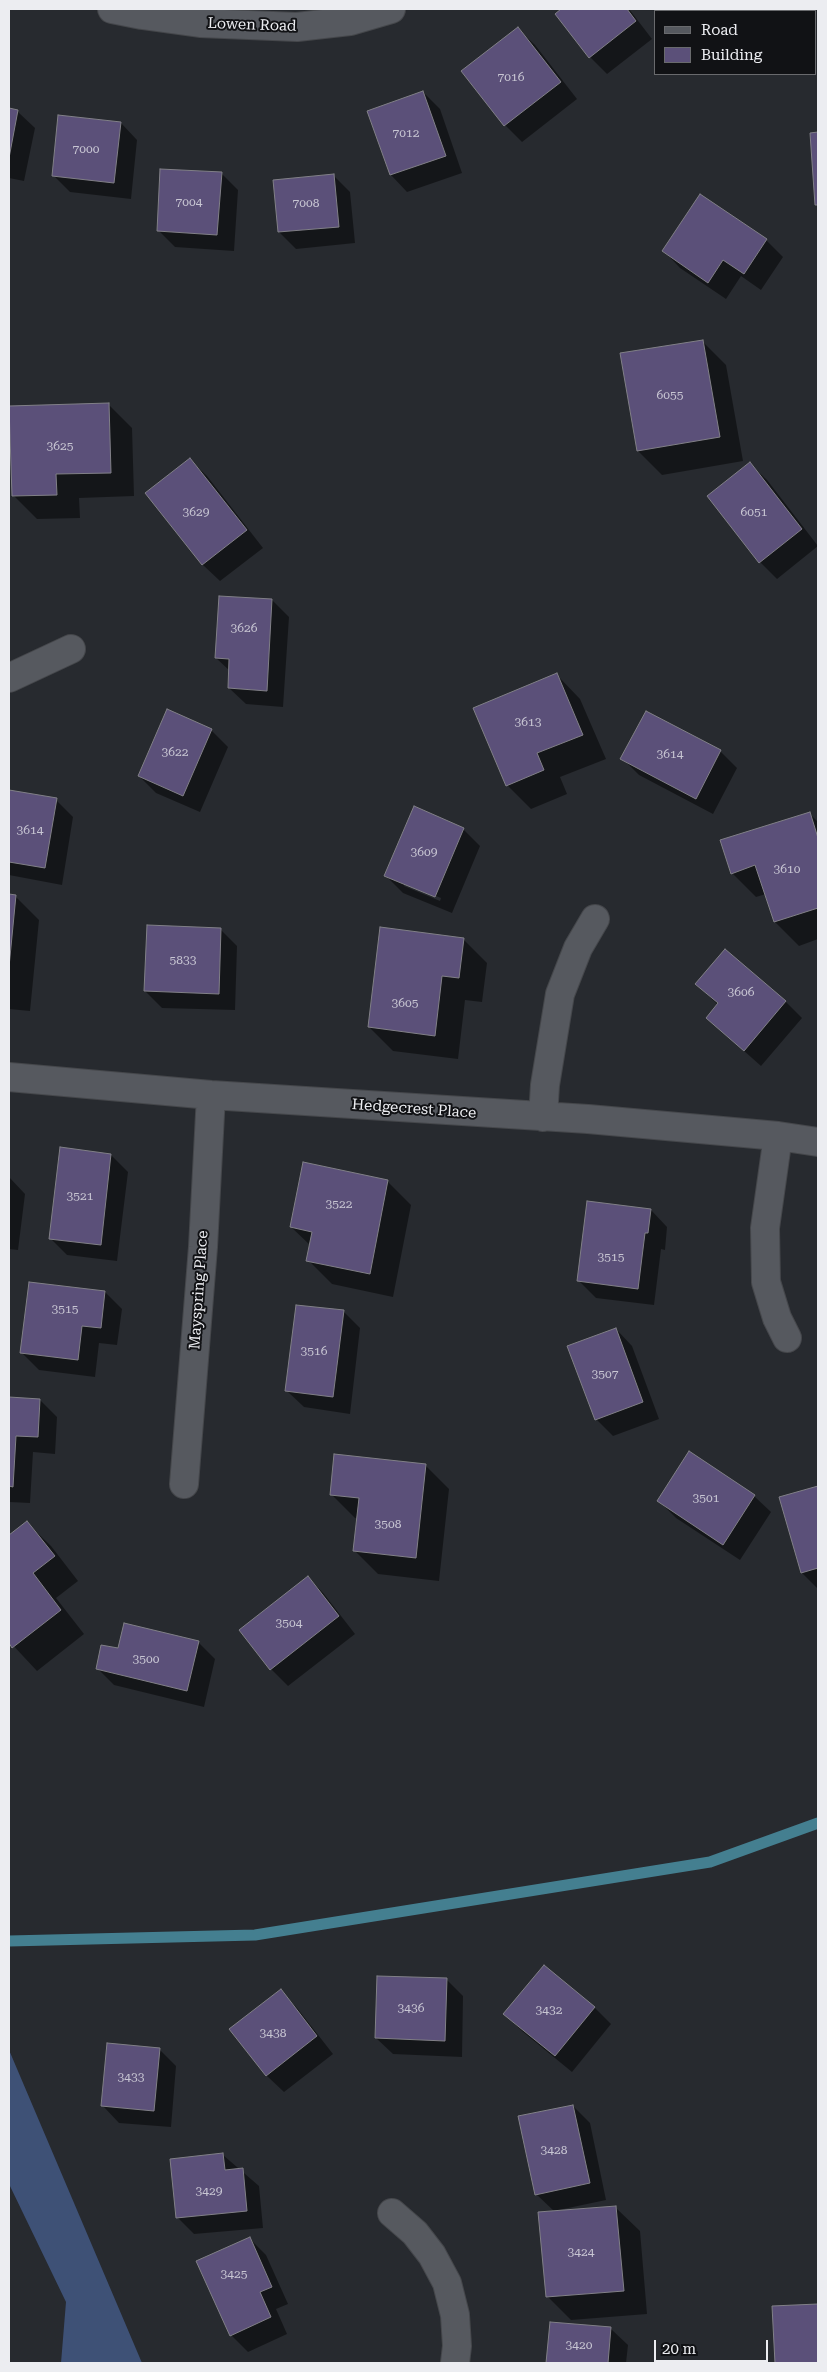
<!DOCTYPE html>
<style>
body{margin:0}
#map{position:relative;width:827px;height:2372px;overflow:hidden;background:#272a2f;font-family:"Roboto Serif",serif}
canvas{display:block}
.frame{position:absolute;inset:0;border:10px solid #ecedf1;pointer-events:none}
.legend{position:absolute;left:654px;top:10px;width:162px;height:65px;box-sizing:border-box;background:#111215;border:1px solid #696a6d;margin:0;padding:6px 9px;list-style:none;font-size:15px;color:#ecedf1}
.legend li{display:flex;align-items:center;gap:10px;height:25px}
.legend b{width:25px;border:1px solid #696a6d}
.scale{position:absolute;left:654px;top:2340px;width:114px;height:22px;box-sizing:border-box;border:2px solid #ecedf1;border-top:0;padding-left:6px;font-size:15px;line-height:18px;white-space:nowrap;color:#ecedf1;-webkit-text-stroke:4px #111215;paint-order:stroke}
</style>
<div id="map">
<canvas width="827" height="2372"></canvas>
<div class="frame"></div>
<ul class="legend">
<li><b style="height:6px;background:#56595f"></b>Road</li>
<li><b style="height:14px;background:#5b5079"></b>Building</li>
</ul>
<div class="scale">20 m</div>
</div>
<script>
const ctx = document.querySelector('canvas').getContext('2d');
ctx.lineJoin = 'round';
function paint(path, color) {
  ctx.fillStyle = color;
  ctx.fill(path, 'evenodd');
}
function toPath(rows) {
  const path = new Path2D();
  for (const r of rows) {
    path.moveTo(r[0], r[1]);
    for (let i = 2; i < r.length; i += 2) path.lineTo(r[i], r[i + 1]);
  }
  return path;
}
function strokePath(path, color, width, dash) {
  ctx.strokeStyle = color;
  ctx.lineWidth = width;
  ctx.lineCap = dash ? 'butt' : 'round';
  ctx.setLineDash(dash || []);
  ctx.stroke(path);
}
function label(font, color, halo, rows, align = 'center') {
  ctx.font = font + ' "Roboto Serif",serif';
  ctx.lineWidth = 4;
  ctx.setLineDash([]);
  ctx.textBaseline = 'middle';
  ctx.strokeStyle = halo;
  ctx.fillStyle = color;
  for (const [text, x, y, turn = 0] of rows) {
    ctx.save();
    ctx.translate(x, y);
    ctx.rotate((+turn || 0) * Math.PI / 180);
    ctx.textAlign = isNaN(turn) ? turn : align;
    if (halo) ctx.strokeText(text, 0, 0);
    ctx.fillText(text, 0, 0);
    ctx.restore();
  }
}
const forest = toPath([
 [9,2050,142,2363,61,2363,66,2302,9,2184]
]);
const shadow = toPath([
 [563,9,629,9,652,39,607,74,590,57,557,14],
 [670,9,688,9,685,11,673,11],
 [518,29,535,45,577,99,522,142,505,125],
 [423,92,440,109,462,173,407,192,391,175],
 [9,110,18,112,35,128,24,181,9,178],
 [121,123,137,140,131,199,70,192,53,175],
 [818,133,818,206,811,134],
 [221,173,238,190,234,251,175,247,158,230],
 [333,175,350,192,355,243,296,249,279,232],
 [701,196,766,240,783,257,761,290,741,276,726,299,680,268,664,251],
 [702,341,726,365,743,461,662,475,638,451],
 [108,404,132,428,134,496,79,498,80,518,37,519,13,495],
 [190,460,207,476,263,548,220,581,203,565,147,493],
 [750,464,767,480,818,546,777,579,760,562],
 [272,600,289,617,283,707,246,704,229,688,230,671,216,658],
 [557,675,580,699,606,759,560,777,567,794,531,809,507,785],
 [211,730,228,747,200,812,156,793,139,776],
 [720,751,737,768,713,814,639,775,622,758],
 [9,791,56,800,73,817,62,885,9,875],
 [809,813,818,822,818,939,799,946,775,922,766,894,756,897,732,873],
 [463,829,480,846,452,913,403,893,386,876],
 [404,883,441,898,440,901,404,886],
 [9,896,15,896,39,920,30,1011,9,1009],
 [220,929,237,946,235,1010,162,1008,145,991],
 [463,939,487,963,482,1002,465,1000,458,1059,393,1051,369,1027],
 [697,984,785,1001,802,1018,761,1066,707,1018,718,1005],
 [111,1155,128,1172,117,1261,67,1255,50,1238],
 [9,1177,25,1194,18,1250,9,1249],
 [387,1181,411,1205,393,1297,332,1284,308,1260,311,1246,291,1227],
 [651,1210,667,1227,665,1250,661,1249,654,1305,596,1298,579,1281],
 [30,1284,105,1292,122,1309,117,1345,99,1343,95,1377,39,1370,22,1353],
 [343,1311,360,1328,350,1414,304,1407,287,1391],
 [616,1329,632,1346,659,1419,613,1436,596,1419],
 [9,1398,40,1400,57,1417,55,1454,33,1452,30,1503,9,1502],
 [425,1465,449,1489,439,1581,378,1574,354,1550,358,1519,355,1518,331,1494],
 [818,1488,818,1589,802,1573,780,1498],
 [754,1496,771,1512,740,1560,676,1518,659,1501],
 [27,1523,51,1546,78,1581,56,1598,84,1634,37,1671,9,1641,9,1537],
 [308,1577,324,1594,355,1634,288,1686,271,1669,241,1630],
 [198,1642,215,1659,204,1707,114,1685,97,1668,119,1650],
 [544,1966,595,2008,611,2024,572,2072,522,2031,505,2014],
 [447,1980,463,1996,462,2057,393,2054,376,2038],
 [280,1991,297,2008,333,2054,284,2092,267,2076,231,2030],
 [159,2049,176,2066,171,2127,119,2123,103,2106],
 [573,2106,590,2123,606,2200,554,2211,616,2208,640,2231,647,2314,571,2320,547,2296,555,2212,536,2194],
 [223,2155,259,2186,263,2228,194,2234,177,2217],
 [249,2238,266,2255,288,2304,276,2309,287,2334,248,2352,231,2335],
 [818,2305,818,2363,776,2363,774,2307],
 [551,2323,611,2329,628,2345,626,2363,548,2363]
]);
const stream = toPath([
 [9,1941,255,1935,710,1862,818,1823]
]);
const building = toPath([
 [561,9,627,9,636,21,589,58,555,14,561,9],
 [518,27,561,82,504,126,461,71,518,27],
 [423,91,446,156,390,175,367,111,423,91],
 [9,108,18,110,9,158,9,108],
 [58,115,121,122,114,183,52,176,58,115],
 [818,132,818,205,815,205,810,133,818,132],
 [160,169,222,172,217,235,157,231,160,169],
 [334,174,339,227,278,232,273,180,334,174],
 [700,194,767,239,744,274,723,260,708,283,662,251,700,194],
 [703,340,720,437,637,451,620,353,703,340],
 [109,403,111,473,56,474,57,495,12,496,9,406,109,403],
 [190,458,247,530,202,565,145,493,190,458],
 [750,462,802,529,759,563,707,496,750,462],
 [219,596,272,599,267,691,228,688,229,659,215,658,219,596],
 [557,673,583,735,537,753,544,770,506,786,473,708,557,673],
 [167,709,212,729,183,796,138,776,167,709],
 [646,711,721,750,696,799,620,759,646,711],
 [9,790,57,798,45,868,9,862,9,790],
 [414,806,464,828,435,897,384,876,414,806],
 [810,812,818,838,818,908,774,922,755,865,731,874,720,840,810,812],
 [9,894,16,895,9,967,9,894],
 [147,925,221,928,219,994,144,991,147,925],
 [380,927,464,938,459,978,442,976,435,1036,368,1027,380,927],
 [725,949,786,1001,744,1051,706,1018,718,1003,695,984,725,949],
 [60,1147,111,1154,101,1245,49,1239,60,1147],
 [303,1162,388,1180,370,1274,306,1261,312,1232,290,1227,303,1162],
 [587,1201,651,1209,648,1233,645,1233,638,1289,577,1281,587,1201],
 [29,1282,105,1291,101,1328,82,1326,78,1360,20,1353,29,1282],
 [296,1305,344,1310,333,1397,285,1391,296,1305],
 [616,1328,643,1402,595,1420,567,1346,616,1328],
 [9,1397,40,1399,38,1437,16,1436,13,1487,9,1486,9,1397],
 [689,1451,755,1495,723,1545,657,1501,689,1451],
 [334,1454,426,1464,416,1558,353,1551,359,1498,330,1495,334,1454],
 [818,1486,818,1568,801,1573,779,1497,818,1486],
 [27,1521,55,1556,33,1573,61,1610,12,1648,9,1643,9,1535,27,1521],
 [308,1576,339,1616,270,1670,239,1630,308,1576],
 [124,1623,199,1641,187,1691,96,1669,101,1645,118,1648,124,1623],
 [544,1965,595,2007,555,2056,503,2014,544,1965],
 [377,1976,447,1978,445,2041,375,2038,377,1976],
 [281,1989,317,2036,266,2076,229,2029,281,1989],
 [107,2043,160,2048,154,2111,101,2106,107,2043],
 [573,2105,590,2183,535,2195,518,2116,573,2105],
 [223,2153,225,2170,243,2168,247,2211,176,2218,170,2159,223,2153],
 [616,2206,624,2291,546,2297,538,2212,616,2206],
 [250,2237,272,2287,260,2292,271,2317,230,2336,196,2261,250,2237],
 [818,2304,818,2363,775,2363,772,2306,818,2304],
 [550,2322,611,2327,608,2363,546,2363,550,2322]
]);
const street = toPath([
 [112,9,142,15,200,23,297,27,350,21,391,9],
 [9,678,71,649],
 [9,1077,211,1095,588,1119,778,1136,818,1142],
 [543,1117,545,1085,560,994,578,948,595,919],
 [778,1136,765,1228,766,1282,777,1318,787,1338],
 [184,1484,203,1247,211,1095],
 [392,2213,415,2233,432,2255,447,2283,455,2315,457,2346,455,2363]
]);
const numberNames = [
 ["7016",511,77],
 ["7012",406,133],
 ["7000",86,149],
 ["7004",189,202],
 ["7008",306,203],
 ["6055",670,395],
 ["3625",60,446],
 ["3629",196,512],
 ["6051",754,512],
 ["3626",244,628],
 ["3613",528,722],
 ["3622",175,752],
 ["3614",670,754],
 ["3614",30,830],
 ["3609",424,852],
 ["3610",787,869],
 ["5833",183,960],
 ["3606",741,992],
 ["3605",405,1003],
 ["3521",80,1196],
 ["3522",339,1204],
 ["3515",611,1257],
 ["3515",65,1309],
 ["3516",314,1351],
 ["3507",605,1374],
 ["3501",706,1498],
 ["3508",388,1524],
 ["3504",289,1623],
 ["3500",146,1659],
 ["3436",411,2008],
 ["3432",549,2010],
 ["3438",273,2033],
 ["3433",131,2077],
 ["3428",554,2150],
 ["3429",209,2191],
 ["3424",581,2252],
 ["3425",234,2274],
 ["3420",579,2345]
];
const streetNames = [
 ["Lowen Road",252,25,2],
 ["Hedgecrest Place",414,1109,4],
 ["Mayspring Place",199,1290,-86]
];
paint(forest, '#3e5176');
paint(shadow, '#0007');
strokePath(stream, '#447f90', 11);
paint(building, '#5b5079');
strokePath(building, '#818087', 1);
strokePath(street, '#45474b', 30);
strokePath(street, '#56595f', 28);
label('12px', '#c8c6d3', null, numberNames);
label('15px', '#ecedf1', '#111215', streetNames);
</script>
